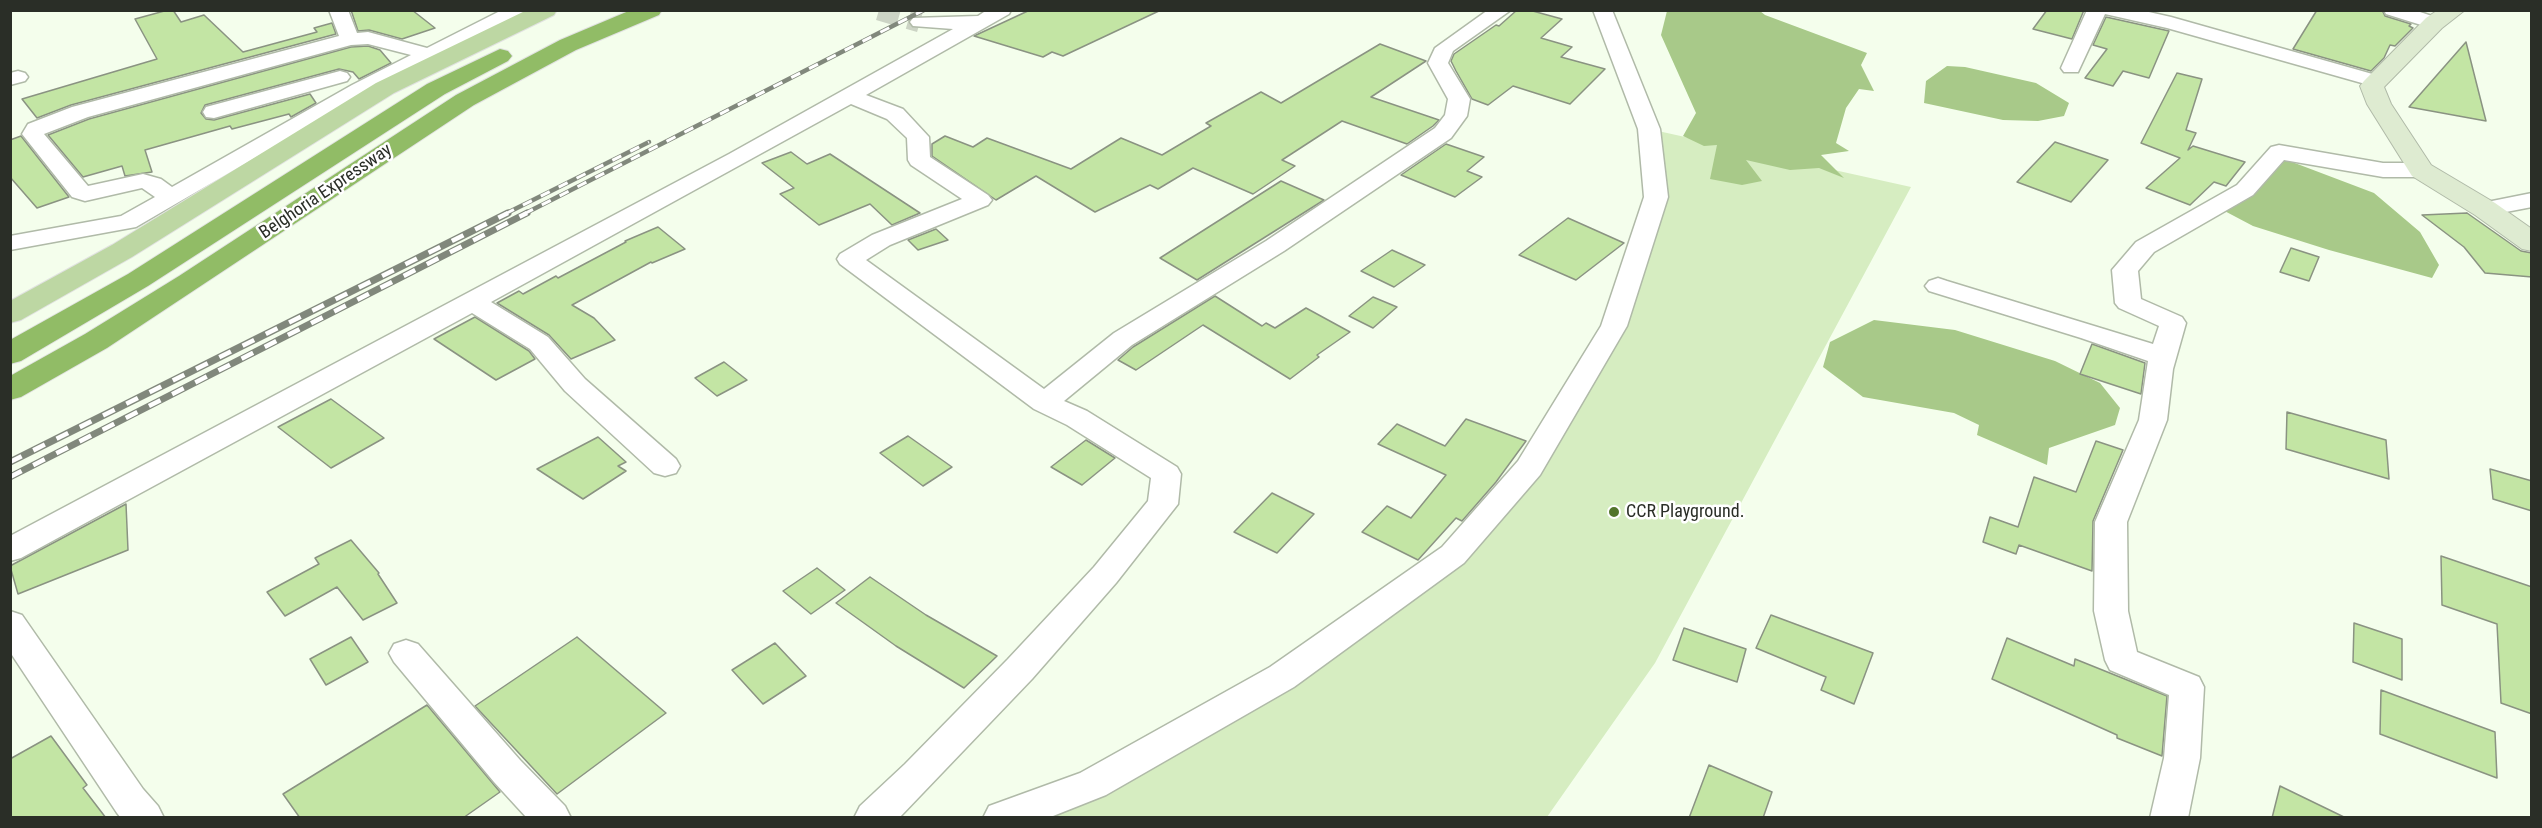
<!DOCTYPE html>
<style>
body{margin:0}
#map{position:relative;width:2542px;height:828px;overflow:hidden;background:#f4feec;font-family:"Roboto Condensed",sans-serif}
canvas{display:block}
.frame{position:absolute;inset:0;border:12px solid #2a2e27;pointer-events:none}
</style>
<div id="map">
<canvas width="2542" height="828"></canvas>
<div class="frame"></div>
</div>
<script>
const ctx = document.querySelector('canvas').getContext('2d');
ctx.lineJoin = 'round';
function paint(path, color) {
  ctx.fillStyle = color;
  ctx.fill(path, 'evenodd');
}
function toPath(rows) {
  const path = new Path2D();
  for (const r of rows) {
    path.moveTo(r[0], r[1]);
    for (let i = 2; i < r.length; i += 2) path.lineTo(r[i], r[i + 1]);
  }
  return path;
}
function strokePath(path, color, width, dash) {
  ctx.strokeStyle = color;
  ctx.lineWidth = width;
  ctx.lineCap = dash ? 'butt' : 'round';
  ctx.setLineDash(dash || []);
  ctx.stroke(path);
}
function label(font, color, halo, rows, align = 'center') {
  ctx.font = font + ' "Roboto Condensed",sans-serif';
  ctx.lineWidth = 5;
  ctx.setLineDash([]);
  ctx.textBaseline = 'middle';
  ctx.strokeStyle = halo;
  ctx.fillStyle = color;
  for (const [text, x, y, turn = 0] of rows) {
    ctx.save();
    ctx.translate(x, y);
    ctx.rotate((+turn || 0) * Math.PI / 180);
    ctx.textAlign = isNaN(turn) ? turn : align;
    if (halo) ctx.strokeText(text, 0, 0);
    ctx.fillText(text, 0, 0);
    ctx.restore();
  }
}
const green = toPath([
 [1649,129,1911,187,1655,663,1547,817,1002,818,1093,784,1453,555,1614,326,1656,197]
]);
const water = toPath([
 [1667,11,1760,11,1765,15,1867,53,1861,65,1874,91,1859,89,1846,108,1836,143,1849,151,1821,155,1844,178,1819,168,1790,170,1746,160,1762,181,1742,185,1710,179,1717,145,1704,146,1683,136,1696,113,1661,35],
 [1947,66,1965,67,2036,83,2069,103,2064,116,2038,121,2003,120,1924,103,1926,81],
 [2271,154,2374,193,2420,232,2439,265,2432,278,2329,250,2253,226,2217,207],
 [1874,320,1955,330,2055,361,2100,383,2120,408,2115,425,2049,448,2047,465,1977,435,1979,425,1954,413,1863,397,1823,367,1830,342]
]);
const building = toPath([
 [168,10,173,10,181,22,204,15,243,52,317,32,314,28,332,23,336,34,71,105,37,118,22,99,157,59,135,19,168,10],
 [351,10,412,10,435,28,402,39,369,30,358,31,351,10],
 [1030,10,1161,10,1063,56,1052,52,1043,57,974,36,1030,10],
 [1517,10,1529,10,1562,19,1541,38,1572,47,1561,57,1605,69,1570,104,1513,86,1488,105,1472,99,1456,71,1451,61,1454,54,1496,25,1499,26,1517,10],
 [2047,10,2084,10,2072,39,2033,29,2047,10],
 [2317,10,2382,10,2385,16,2411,24,2409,26,2413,28,2395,46,2390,45,2384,58,2371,71,2293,49,2317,10],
 [2106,17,2169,31,2149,78,2123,71,2113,86,2085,78,2107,49,2093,45,2106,17],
 [2466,42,2486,121,2409,107,2437,75,2466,42],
 [1380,44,1426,61,1371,97,1439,120,1433,126,1407,144,1342,121,1282,160,1295,166,1253,194,1193,168,1158,189,1150,185,1095,212,1036,176,996,200,932,156,932,144,945,136,973,147,987,138,1071,169,1121,138,1162,155,1211,126,1206,123,1261,92,1281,103,1380,44],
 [368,46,380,50,391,63,359,79,353,72,339,69,205,105,201,113,206,119,214,120,310,94,316,103,291,117,289,114,232,129,230,126,145,150,152,172,125,176,122,166,83,177,48,135,89,119,351,47,368,46],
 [2177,73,2202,79,2186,130,2196,133,2188,150,2193,146,2245,162,2226,186,2214,182,2190,205,2146,188,2180,158,2141,143,2177,73],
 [21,136,69,197,37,208,10,177,10,140,21,136],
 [2055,142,2108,160,2071,202,2017,182,2055,142],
 [1446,144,1484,157,1467,171,1482,177,1455,197,1401,175,1446,144],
 [791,152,807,164,830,154,920,213,892,225,870,204,819,225,780,194,794,188,762,163,791,152],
 [1281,181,1324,200,1197,280,1160,258,1281,181],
 [2467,213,2521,251,2532,253,2532,277,2485,273,2464,247,2422,215,2467,213],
 [1568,218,1624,243,1576,280,1519,255,1568,218],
 [658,227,685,249,652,263,651,262,572,305,594,318,615,340,571,359,549,335,497,303,519,291,523,294,556,276,558,278,626,242,625,241,658,227],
 [936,229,948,240,918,250,908,240,936,229],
 [2291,248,2319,257,2309,281,2280,272,2291,248],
 [1392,250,1425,265,1394,287,1361,271,1392,250],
 [1215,296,1262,326,1266,323,1275,328,1306,308,1350,332,1317,355,1319,357,1290,379,1203,325,1136,370,1118,360,1133,347,1215,296],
 [1373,297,1397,307,1373,328,1349,316,1373,297],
 [475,317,529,351,535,359,496,380,434,339,475,317],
 [2092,344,2145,363,2141,394,2080,374,2092,344],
 [724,362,747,380,717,396,695,378,724,362],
 [331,399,384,438,331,468,278,427,331,399],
 [2287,412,2386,440,2389,479,2286,449,2287,412],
 [1466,419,1526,441,1496,482,1462,521,1456,518,1418,560,1362,532,1387,506,1411,518,1446,475,1378,444,1397,424,1445,446,1466,419],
 [908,436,952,467,923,486,880,453,908,436],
 [598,437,626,462,618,466,626,471,583,499,537,469,598,437],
 [1086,440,1115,458,1082,485,1051,467,1086,440],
 [2096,441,2123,450,2093,521,2092,571,2019,545,2016,554,1983,542,1990,517,2018,527,2034,477,2076,492,2096,441],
 [2490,469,2532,481,2532,511,2493,499,2490,469],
 [1272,493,1314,514,1277,553,1234,532,1272,493],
 [126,504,128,550,18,594,10,566,126,504],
 [351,540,379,573,378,574,397,603,363,620,337,587,285,616,267,592,319,564,315,558,351,540],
 [2441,556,2532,587,2532,714,2501,703,2497,624,2442,605,2441,556],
 [817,568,845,590,811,614,783,591,817,568],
 [870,577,926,615,997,656,964,688,896,646,836,603,870,577],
 [1771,615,1873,653,1854,704,1821,690,1826,677,1756,648,1771,615],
 [2354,623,2402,639,2402,680,2353,662,2354,623],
 [1684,628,1746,649,1737,682,1673,660,1684,628],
 [351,637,368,662,326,685,310,659,351,637],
 [577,637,666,713,557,794,475,706,577,637],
 [2007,638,2074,666,2075,659,2167,696,2162,756,2117,738,2117,735,1992,679,2007,638],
 [775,643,806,676,763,704,732,670,775,643],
 [2381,690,2495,732,2497,778,2380,734,2381,690],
 [427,705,500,792,463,818,300,818,283,794,427,705],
 [51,736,87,785,83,788,106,818,10,818,10,759,51,736],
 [1709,765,1772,792,1763,818,1689,818,1709,765],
 [2280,786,2346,818,2272,818,2280,786]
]);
const streetTunnel = toPath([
 [879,10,920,22]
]);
const street = toPath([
 [329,10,348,10,357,33,368,32,427,48,502,10,527,10,525,14,366,93,136,227,10,250,10,236,121,216,155,197,142,188,85,201,72,197,22,134,28,124,72,107,339,36,329,10],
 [368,44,411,55,352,85,172,187,161,179,143,174,88,186,44,134,88,117,351,45,368,44],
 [987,10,1011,10,1009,14,866,95,903,109,929,137,930,157,988,195,992,200,988,205,890,245,866,260,1044,389,1114,333,1266,241,1435,128,1445,115,1448,99,1428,63,1435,48,1488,10,1511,10,1453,51,1448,63,1470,99,1467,116,1451,138,1284,251,1132,345,1064,401,1087,411,1177,467,1181,474,1178,504,1116,583,1032,679,899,818,854,818,860,806,905,764,1008,659,1094,567,1148,501,1151,478,1067,425,1034,409,840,264,837,259,840,254,872,235,962,199,911,165,908,160,907,138,887,119,851,104,491,302,548,337,585,379,676,459,680,466,676,473,665,476,654,473,565,391,530,349,472,313,21,558,10,561,10,536,729,154,953,29,913,26,910,22,913,18,978,16,987,10],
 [1593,10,1612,10,1660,129,1668,197,1627,326,1540,475,1464,563,1294,687,1106,795,1048,818,983,818,989,806,1080,773,1270,667,1442,547,1518,461,1601,326,1644,197,1638,129,1593,10],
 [2087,10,2140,10,2171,17,2383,77,2386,81,2383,85,2376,87,2167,28,2105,14,2078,72,2064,72,2061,68,2087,10],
 [2384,10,2414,10,2441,19,2444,23,2441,27,2434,29,2386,14,2384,10],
 [18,71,25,73,28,77,25,81,10,85,10,73,18,71],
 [340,71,347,73,350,77,347,81,214,118,206,117,203,112,206,107,340,71],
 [2279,145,2383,163,2421,163,2429,165,2432,170,2429,175,2421,177,2383,177,2284,160,2253,195,2154,252,2138,271,2141,299,2182,317,2186,323,2173,369,2167,420,2127,522,2128,611,2137,652,2199,677,2204,687,2200,758,2188,818,2150,818,2164,758,2169,695,2110,670,2105,660,2094,611,2095,522,2139,420,2148,361,2081,338,1929,291,1925,286,1929,281,1938,278,1947,281,2153,344,2159,326,2119,308,2115,303,2112,270,2136,242,2237,185,2271,147,2279,145],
 [2532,193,2532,207,2485,216,2477,214,2473,209,2477,204,2532,193],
 [10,611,22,615,143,789,158,806,164,818,121,818,117,813,10,652,10,611],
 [406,640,418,644,520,760,565,806,571,818,527,818,494,782,394,662,389,653,394,644,406,640]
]);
const secondary = toPath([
 [2438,10,2465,10,2442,28,2384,87,2391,104,2431,165,2495,203,2532,229,2532,251,2522,249,2475,215,2412,176,2367,104,2360,86,2364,81,2426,18,2438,10]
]);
const primary = toPath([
 [527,10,557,10,554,15,394,93,132,257,21,320,10,323,10,301,112,245,376,83,527,10]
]);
const highway = toPath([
 [631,10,662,10,659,15,576,50,474,105,107,348,21,397,10,400,10,376,85,334,179,276,456,95,560,40,631,10],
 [500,49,508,51,512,56,508,61,445,94,148,286,21,361,10,364,10,340,128,274,427,84,500,49]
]);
const railFar1 = toPath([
 [505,214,649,142],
 [524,214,924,10]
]);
const rail = toPath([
 [10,462,508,213],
 [10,477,527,213]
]);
const markers = [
 [1614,512,6,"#52742b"]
];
const streetNames = [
 ["Belghoria Expressway",326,192,-34]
];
const poiNames = [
 ["CCR Playground.",1626,512]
];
paint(green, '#d6edc1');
paint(water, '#a8c989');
paint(building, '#c3e5a4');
strokePath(building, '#8a9382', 1.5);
strokePath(streetTunnel, '#ccd4c5', 21, [21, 10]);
strokePath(street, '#b0baa8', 3);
strokePath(secondary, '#b0baa8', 2);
strokePath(primary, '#e1e2e1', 2);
strokePath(highway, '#e1e2e1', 2);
paint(street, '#fff');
paint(secondary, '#deebd1');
paint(primary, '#bdd7a3');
paint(highway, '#91bc66');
strokePath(railFar1, '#81887c', 4.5);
strokePath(rail, '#81887c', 7);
strokePath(railFar1, '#fff', 3, [10]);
strokePath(rail, '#fff', 4.5, [13]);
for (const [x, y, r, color] of markers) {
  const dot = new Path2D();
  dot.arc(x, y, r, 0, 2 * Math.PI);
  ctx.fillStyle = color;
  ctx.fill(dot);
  strokePath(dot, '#fff', 2);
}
label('18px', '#2a2e27', '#fff', streetNames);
label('18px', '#2a2e27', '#fff', poiNames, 'left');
</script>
